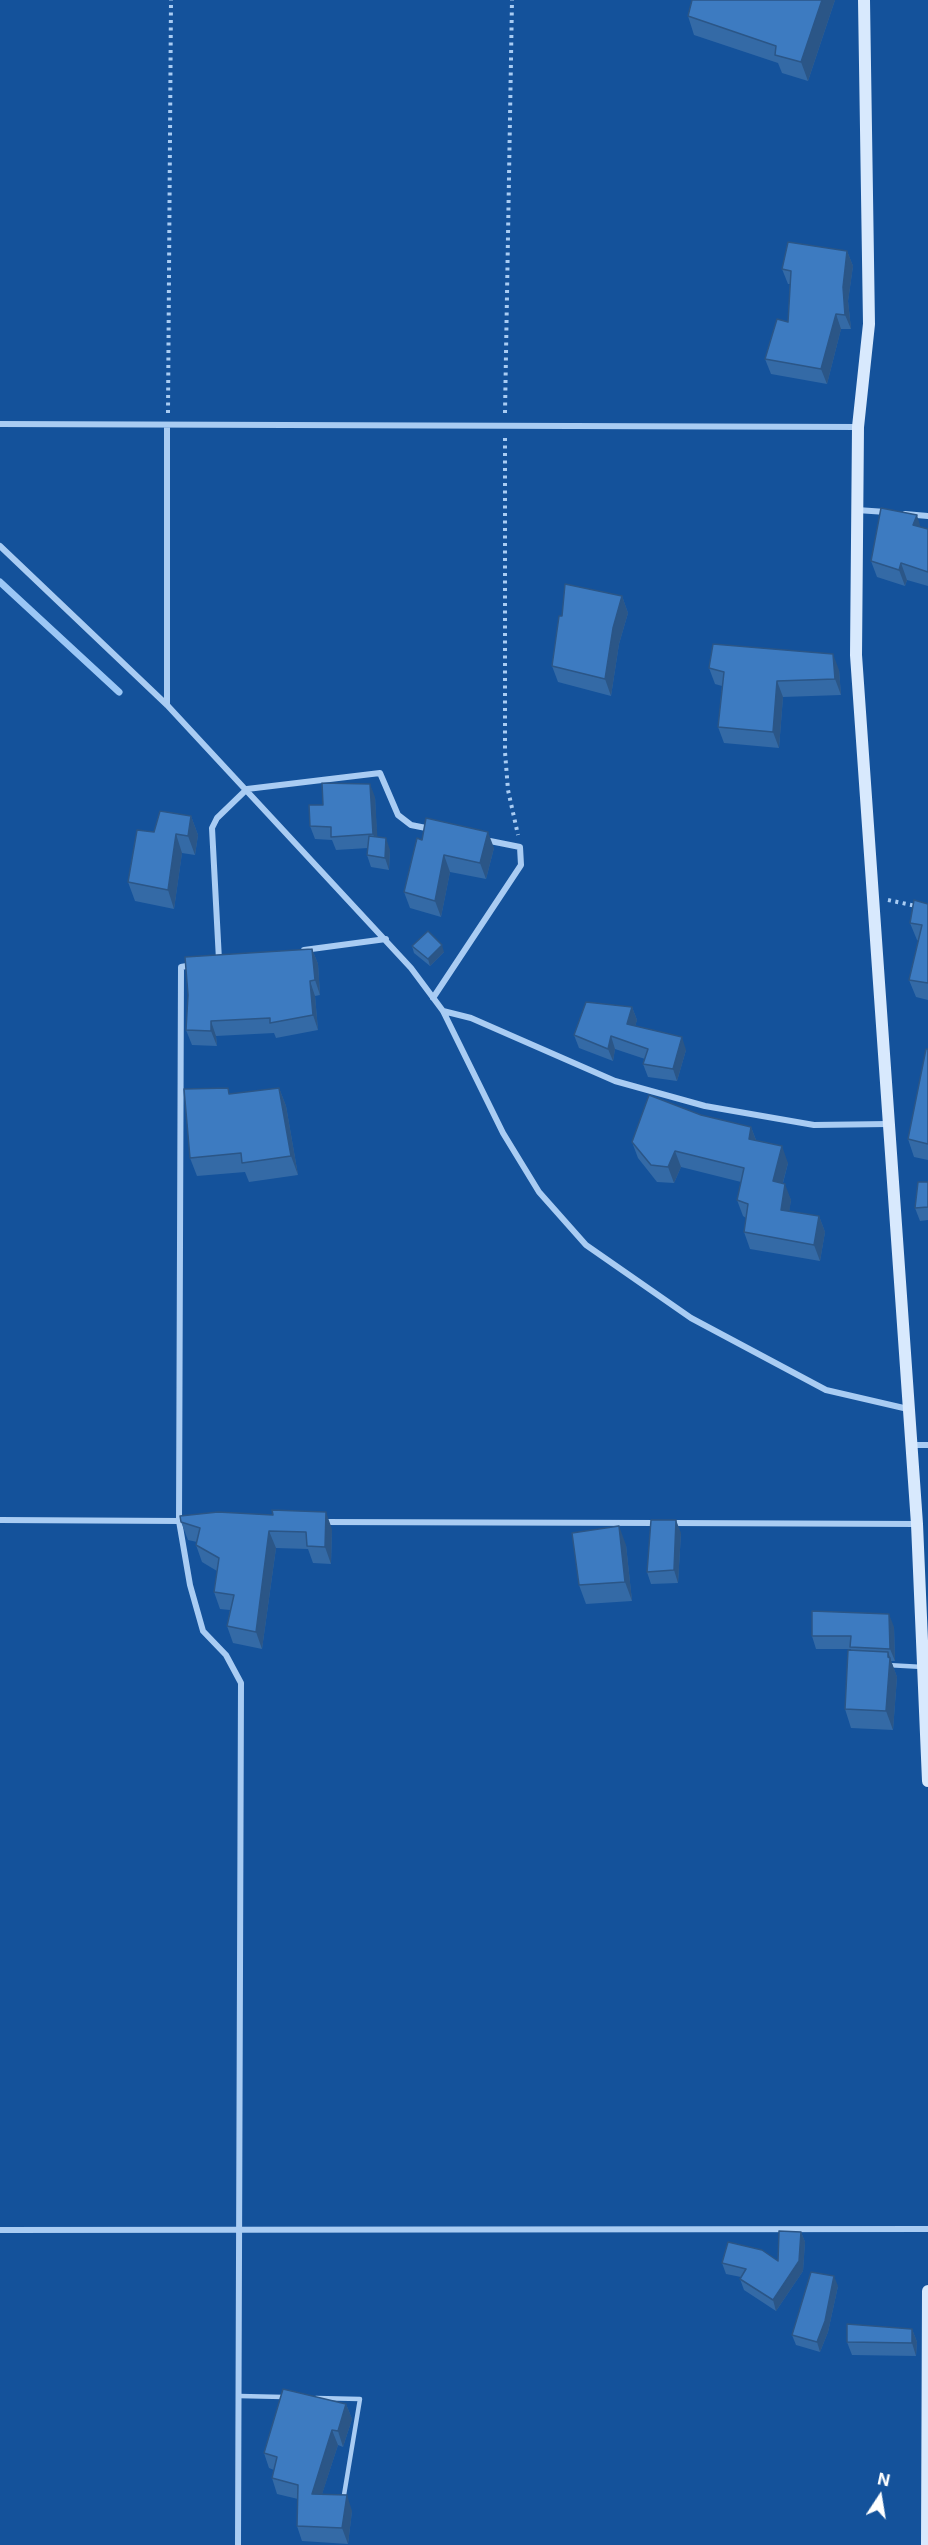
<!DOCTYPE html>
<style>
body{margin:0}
#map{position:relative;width:928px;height:2545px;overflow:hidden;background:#14529b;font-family:Inter,sans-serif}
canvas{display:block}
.north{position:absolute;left:850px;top:2467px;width:60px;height:60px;-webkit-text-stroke:4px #14529b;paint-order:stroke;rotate:12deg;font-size:16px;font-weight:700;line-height:24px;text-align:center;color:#fff}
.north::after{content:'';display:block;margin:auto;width:21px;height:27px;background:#fff;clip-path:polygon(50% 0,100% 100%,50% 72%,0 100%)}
</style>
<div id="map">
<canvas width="928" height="2545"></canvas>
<div class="north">N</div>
</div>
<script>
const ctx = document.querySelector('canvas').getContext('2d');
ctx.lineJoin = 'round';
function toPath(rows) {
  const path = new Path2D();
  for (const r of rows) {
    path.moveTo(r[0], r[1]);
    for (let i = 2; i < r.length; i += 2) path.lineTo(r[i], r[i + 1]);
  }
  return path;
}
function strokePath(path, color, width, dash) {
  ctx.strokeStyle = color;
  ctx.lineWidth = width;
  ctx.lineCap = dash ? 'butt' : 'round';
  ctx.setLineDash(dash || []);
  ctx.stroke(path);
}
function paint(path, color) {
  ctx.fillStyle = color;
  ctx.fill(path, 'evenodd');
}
const stream = toPath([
 [0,582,119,692]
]);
const path = toPath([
 [168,413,171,0],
 [505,413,512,0],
 [505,438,505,752,508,790,518,835],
 [888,900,916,906]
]);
const lane = toPath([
 [887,1665,923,1667],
 [239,2396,284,2397],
 [316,2398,360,2399,343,2501]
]);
const street = toPath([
 [0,424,858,427],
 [857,510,886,512],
 [905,514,928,516],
 [0,546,167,705,411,968,443,1011,503,1133,539,1192,586,1245,691,1318,826,1390,908,1409],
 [167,705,167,426],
 [304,950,386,939],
 [216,961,219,960,212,828,217,818,247,789,380,773,398,815,411,825,431,829],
 [192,965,181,967,179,1521,190,1585,203,1631,226,1655,241,1683,238,2545],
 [433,998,521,865,520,847,485,840],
 [443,1011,471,1018,615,1081,705,1106,814,1125,888,1124],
 [912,1445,928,1445],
 [0,1520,181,1521],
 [323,1522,658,1523],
 [671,1523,917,1524],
 [0,2230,928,2229]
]);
const secondary = toPath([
 [864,0,869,324,858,427,856,655,917,1524,928,1781],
 [927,2545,928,2291]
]);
const wall = toPath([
 [835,0,808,81,782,73,778,63,694,35,688,16],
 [847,251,853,266,848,301,851,329,841,329,827,384,771,374,765,359,788,322,790,284,788,284,782,269],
 [921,527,928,529,928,586,907,580,905,586,877,577,871,561],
 [622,596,628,613,619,644,611,696,558,682,552,666],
 [709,668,839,670,841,695,783,697,779,748,724,743,718,727,722,686,715,684],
 [375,797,377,837,390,850,389,870,371,867,367,855,368,848,336,850,332,840,315,839,310,826,323,805],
 [191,816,198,835,195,855,182,853,174,909,135,901,128,882,154,832],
 [422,840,494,848,486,879,450,872,441,917,410,908,404,892],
 [928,904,928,1000,916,997,909,980,919,941,917,940,910,923],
 [412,946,444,952,430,966,414,953],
 [312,949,318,964,320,995,315,996,318,1030,276,1038,274,1033,216,1036,217,1046,192,1045,186,1030],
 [632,1007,637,1020,635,1026,686,1050,677,1081,648,1077,643,1064,645,1059,615,1049,613,1061,579,1048,574,1035],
 [928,1049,928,1160,914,1157,908,1139],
 [279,1088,286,1106,298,1175,249,1182,245,1172,197,1176,190,1158,231,1094],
 [701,1115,751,1127,756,1140,788,1163,783,1183,791,1200,789,1211,819,1216,825,1232,820,1261,750,1249,744,1232,746,1218,743,1216,737,1200,741,1182,681,1167,674,1183,657,1182,638,1158,632,1142],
 [928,1182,928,1220,920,1221,915,1208],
 [181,1522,332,1529,331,1564,313,1563,308,1549,276,1548,262,1649,233,1643,227,1626,230,1610,220,1609,214,1592,217,1571,202,1562,196,1545,197,1542,188,1540],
 [681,1533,678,1583,651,1584,647,1572],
 [626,1545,632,1601,586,1604,579,1585],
 [894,1627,895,1661,891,1661,897,1677,893,1730,851,1728,845,1709,851,1649,816,1649,812,1636],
 [801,2232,805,2242,803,2271,776,2311,744,2290,740,2279,741,2277,726,2274,722,2263,778,2261],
 [838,2286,828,2332,820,2352,796,2345,792,2335],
 [912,2329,917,2342,916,2356,852,2355,847,2342],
 [346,2404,352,2419,343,2447,338,2445,322,2494,352,2511,348,2544,302,2541,297,2526,298,2499,277,2494,272,2478,274,2470,269,2468,264,2453]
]);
const shadedWall = toPath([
 [822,0,835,0,808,81,801,62],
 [847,251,853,266,848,301,851,329,845,315,843,287],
 [836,314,841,329,827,384,821,369],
 [917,515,922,532,913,525],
 [901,563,907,580,905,586,899,570],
 [622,596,628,613,619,644,611,696,605,679,613,628],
 [833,654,839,670,841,695,835,679],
 [777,681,783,697,779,748,773,732],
 [370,784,375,797,378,847,373,834],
 [191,816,198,835,195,855,188,836],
 [488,832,494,848,486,879,480,863],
 [176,834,182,853,174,909,168,890],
 [386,838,390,850,389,870,385,858],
 [444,855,450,872,441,917,435,901],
 [442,945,444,952,430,966,428,959],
 [312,949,318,964,320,995,315,980],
 [310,981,315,996,318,1030,313,1015],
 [632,1007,637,1020,632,1037,627,1024],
 [211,1021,216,1036,217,1046,211,1031],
 [611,1036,615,1049,613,1061,608,1049],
 [682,1037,686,1050,677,1081,673,1069],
 [279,1088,286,1106,298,1175,291,1156],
 [751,1127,757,1143,749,1139],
 [782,1146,788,1163,779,1197,773,1181],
 [675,1151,681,1167,674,1183,668,1167],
 [785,1184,791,1200,787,1227,781,1210],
 [819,1216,825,1232,820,1261,814,1245],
 [326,1512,332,1529,331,1564,325,1547],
 [676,1520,681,1533,678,1583,674,1570],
 [619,1526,626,1545,632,1601,625,1582],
 [269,1531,276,1548,262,1649,256,1632],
 [889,1614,894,1627,895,1661,890,1649],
 [888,1652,897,1677,893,1730,886,1711],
 [801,2232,805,2242,803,2271,776,2311,773,2300],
 [834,2276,838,2286,828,2332,820,2352,817,2342],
 [912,2329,917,2342,916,2356,912,2343],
 [346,2404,352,2419,343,2447,338,2431],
 [332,2430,338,2445,317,2510,312,2494],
 [347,2495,352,2511,348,2544,342,2528]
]);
const building = toPath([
 [692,0,822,0,801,62,775,55,776,46,688,16,692,0],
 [788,242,847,251,843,287,845,315,836,314,821,369,765,359,777,319,788,322,791,271,782,269,788,242],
 [881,508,917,515,913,525,928,529,928,572,901,563,899,570,871,561,881,508],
 [565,584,622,596,613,628,605,679,552,666,559,616,562,616,565,584],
 [713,644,833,654,835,679,777,681,773,732,718,727,724,672,709,668,713,644],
 [322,783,370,784,373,834,331,837,331,827,310,826,309,805,323,805,322,783],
 [160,811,191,816,188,836,176,834,168,890,128,882,137,830,154,832,160,811],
 [426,818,488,832,480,863,444,855,435,901,404,892,417,838,422,840,426,818],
 [369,836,386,838,385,858,367,855,369,836],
 [914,900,928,904,928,983,909,980,922,925,910,923,914,900],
 [428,931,442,945,428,959,412,946,428,931],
 [312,949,315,980,310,981,313,1015,270,1023,270,1018,211,1021,211,1031,186,1030,188,995,185,957,312,949],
 [586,1002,632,1007,627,1024,682,1037,673,1069,643,1064,648,1049,611,1036,608,1049,574,1035,586,1002],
 [926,1049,928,1049,928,1144,908,1139,926,1049],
 [228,1088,229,1094,279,1088,291,1156,242,1163,241,1153,190,1158,184,1089,228,1088],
 [649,1095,701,1115,751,1127,749,1139,782,1146,773,1181,785,1184,781,1210,819,1216,814,1245,744,1232,748,1204,737,1200,744,1168,675,1151,668,1167,651,1165,632,1142,649,1095],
 [918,1182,928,1182,928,1207,915,1208,918,1182],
 [272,1510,326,1512,325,1547,307,1546,306,1532,269,1531,256,1632,227,1626,234,1595,214,1592,219,1558,196,1545,200,1528,181,1522,180,1516,218,1512,273,1515,272,1510],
 [651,1520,676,1520,674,1570,647,1572,651,1520],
 [619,1526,625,1582,579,1585,572,1533,619,1526],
 [812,1611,889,1614,890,1649,850,1647,851,1636,812,1636,812,1611],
 [848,1650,888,1652,888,1657,890,1658,886,1711,845,1709,848,1650],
 [779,2231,801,2232,799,2261,773,2300,740,2279,746,2269,722,2263,728,2242,762,2250,778,2261,779,2231],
 [811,2272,834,2276,825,2321,817,2342,792,2335,811,2272],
 [847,2324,912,2329,912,2343,847,2342,847,2324],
 [283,2389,346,2404,338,2431,332,2430,312,2494,347,2495,342,2528,297,2526,298,2485,272,2478,277,2457,264,2453,283,2389]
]);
strokePath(stream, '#9bc7f6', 7);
strokePath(path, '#a9ccf3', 4, [3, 4.5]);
strokePath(lane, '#a9ccf3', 4.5);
strokePath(street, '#a9ccf3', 6);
strokePath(secondary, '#d8e9fd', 12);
paint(wall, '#346aa6');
paint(shadedWall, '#2b5687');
paint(building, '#3d7bc1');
strokePath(building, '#2b5687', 1.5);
</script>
